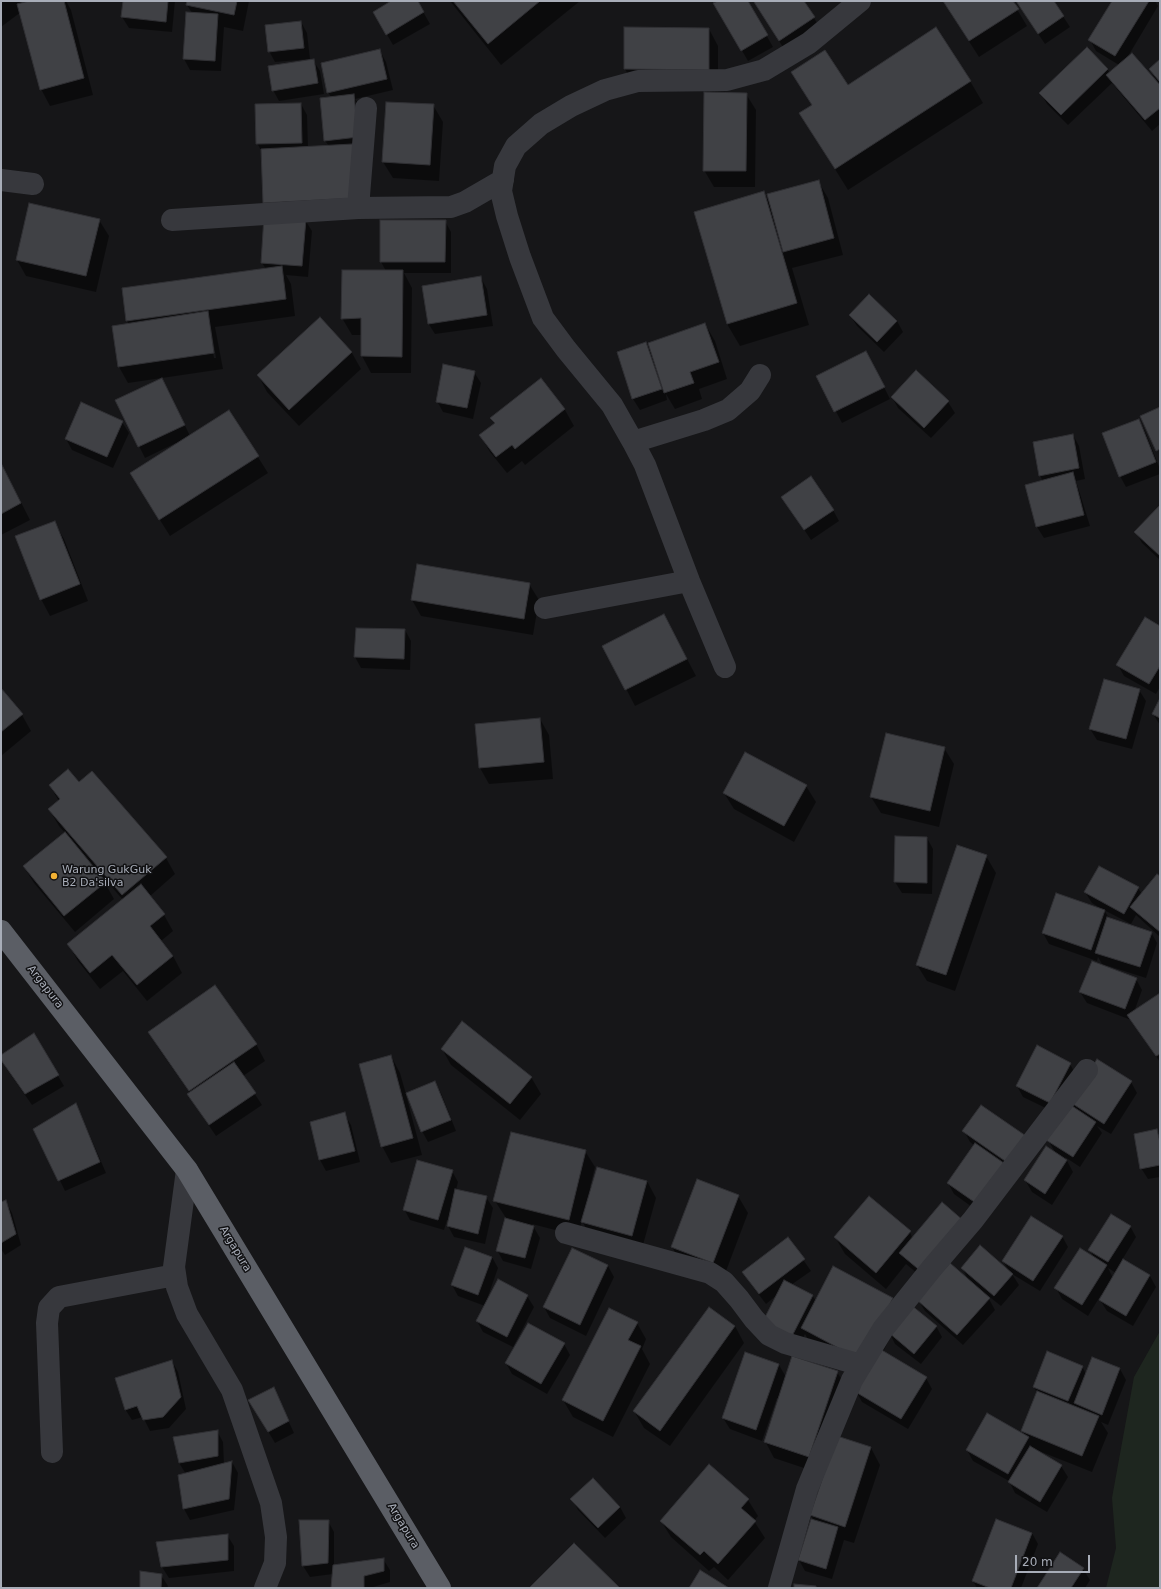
<!DOCTYPE html>
<style>
body{margin:0}
#map{position:relative;width:1161px;height:1589px;overflow:hidden;background:#161618;font-family:"DejaVu Sans",sans-serif}
canvas{display:block}
.frame{position:absolute;inset:0;border:2px solid #a8adb8;pointer-events:none}
.scale{position:absolute;left:1015px;top:1555px;width:75px;height:18px;box-sizing:border-box;border:2px solid #a8adb8;border-top:0;padding-left:5px;font-size:12px;line-height:14px;white-space:nowrap;color:#a8adb8;-webkit-text-stroke:3px #111113;paint-order:stroke}
</style>
<div id="map">
<canvas width="1161" height="1589"></canvas>
<div class="frame"></div>
<div class="scale">20 m</div>
</div>
<script>
const ctx = document.querySelector('canvas').getContext('2d');
ctx.lineJoin = 'round';
function paint(path, color) {
  ctx.fillStyle = color;
  ctx.fill(path, 'evenodd');
}
function toPath(rows) {
  const path = new Path2D();
  for (const r of rows) {
    path.moveTo(r[0], r[1]);
    for (let i = 2; i < r.length; i += 2) path.lineTo(r[i], r[i + 1]);
  }
  return path;
}
function strokePath(path, color, width, dash) {
  ctx.strokeStyle = color;
  ctx.lineWidth = width;
  ctx.lineCap = dash ? 'butt' : 'round';
  ctx.setLineDash(dash || []);
  ctx.stroke(path);
}
function label(font, color, halo, rows, align = 'center') {
  ctx.font = font + ' "DejaVu Sans",sans-serif';
  ctx.lineWidth = 3;
  ctx.setLineDash([]);
  ctx.textBaseline = 'middle';
  ctx.strokeStyle = halo;
  ctx.fillStyle = color;
  for (const [text, x, y, turn = 0] of rows) {
    ctx.save();
    ctx.translate(x, y);
    ctx.rotate((+turn || 0) * Math.PI / 180);
    ctx.textAlign = isNaN(turn) ? turn : align;
    if (halo) ctx.strokeText(text, 0, 0);
    ctx.fillText(text, 0, 0);
    ctx.restore();
  }
}
const green = toPath([
 [1160,1331,1160,1588,1106,1588,1116,1548,1112,1498,1134,1377]
]);
const shadow = toPath([
 [1,1,66,1,71,10,93,95,50,106,41,89,21,12,1,27],
 [124,1,175,1,172,32,129,28,122,17],
 [188,1,249,1,243,31,224,27,221,71,190,70,184,59,192,13,187,5],
 [393,1,417,1,430,24,393,45,374,12],
 [450,1,580,1,501,65],
 [720,1,747,1,773,47,748,61,715,4],
 [757,1,803,1,821,29,786,52,755,3],
 [943,1,1012,1,1027,26,979,57],
 [1016,1,1053,1,1070,27,1045,44],
 [1113,1,1155,1,1158,6,1127,58,1158,83,1150,69,1160,60,1160,124,1152,131,1112,83,1068,125,1047,104,1041,93,1107,69,1110,73,1119,65,1096,51,1090,40],
 [301,22,307,33,310,59,275,62,269,51],
 [625,29,709,29,718,46,718,86,634,86,625,69],
 [380,51,386,62,393,90,355,99,360,106,364,148,305,220,312,231,308,277,286,275,291,284,295,316,215,327,223,369,128,383,119,367,129,324,127,321,123,289,266,269,262,263,273,218,264,203,262,152,257,143,301,104,307,115,308,147,329,146,325,141,331,97,328,92],
 [209,328,211,328,216,358,214,358],
 [313,60,320,71,324,94,279,101,273,90],
 [793,73,847,86,970,81,983,103,848,190,800,113,812,105],
 [746,94,756,110,755,187,714,187,704,170],
 [433,105,443,122,439,181,393,178,383,162],
 [818,181,828,198,843,255,792,268,809,325,740,346,727,324,763,192,771,205],
 [99,220,109,236,96,292,26,276,17,260],
 [445,221,451,232,451,273,404,273,412,288,411,373,371,373,362,356,362,335,352,335,342,318,386,271,381,262],
 [481,278,487,289,493,326,435,334,428,323],
 [869,295,897,321,903,332,884,352,857,326,850,315],
 [320,318,352,353,361,369,299,426,267,392,258,375],
 [705,324,715,341,727,379,699,389,702,399,675,409,666,394,667,400,640,410,633,399,646,343,651,353],
 [872,363,890,399,842,423,818,377],
 [916,371,948,402,955,413,931,438,898,408,892,397],
 [474,372,481,383,473,419,443,412,437,401],
 [541,380,565,410,574,426,525,465,522,461,507,473,490,452,480,435,495,424,492,418],
 [168,390,190,436,229,411,268,473,170,536,141,490,177,444,176,443,145,458,116,400],
 [1139,420,1145,431,1160,469,1160,474,1126,487,1120,476],
 [122,422,129,433,113,468,72,450,66,439],
 [1073,435,1079,446,1085,479,1076,481,1090,526,1044,538,1037,527,1026,485,1043,481,1040,476],
 [1,463,30,520,1,535],
 [783,498,833,510,839,521,811,540],
 [1160,507,1160,560,1142,543,1136,532],
 [54,522,64,539,88,601,50,616,41,599],
 [529,584,539,600,533,635,421,616,412,600],
 [664,615,696,676,635,706,604,646],
 [1160,627,1160,687,1156,694,1124,676,1118,665],
 [357,629,405,630,411,641,410,670,361,668,355,657],
 [1,690,22,715,31,731,1,756],
 [1139,690,1146,701,1132,749,1097,740,1090,729],
 [1160,700,1160,725,1153,714],
 [540,719,549,735,553,779,489,784,480,768],
 [944,748,954,764,939,827,881,813,871,797],
 [78,783,166,858,175,874,149,897,164,915,173,931,161,941,173,956,182,973,147,1001,123,971,100,989,78,961,68,944,123,900,97,870,95,871,105,883,114,899,75,932,34,883,24,867,65,833,59,826,49,809,59,801,50,786],
 [806,786,816,802,794,842,734,809,724,793],
 [896,837,927,838,933,849,932,894,902,893,895,882],
 [986,856,996,873,955,991,927,981,917,965],
 [1160,878,1160,937,1136,915,1131,924,1104,910,1109,918,1151,932,1157,943,1146,978,1102,964,1098,957,1097,961,1049,944,1043,933,1100,909,1100,908,1092,903,1085,892,1138,888,1142,894],
 [1136,979,1142,990,1134,1012,1160,994,1160,1062,1131,1020,1087,1003,1080,992],
 [149,1032,256,1044,265,1061,243,1076,262,1105,216,1136,195,1105,190,1093,159,1049],
 [34,1035,64,1086,32,1105,6,1068,1,1056],
 [442,1049,531,1077,541,1094,520,1120,451,1065],
 [391,1056,400,1073,406,1094,435,1082,441,1093,456,1131,428,1142,422,1131,407,1095,406,1095,422,1155,391,1163,382,1146],
 [1070,1064,1076,1075,1056,1113,1023,1097,1017,1086],
 [1131,1082,1137,1093,1111,1134,1097,1126,1102,1133,1080,1167,1065,1157,1073,1172,1052,1205,1032,1192,1025,1180,1056,1154,1048,1140,1075,1109,1071,1102],
 [75,1104,81,1115,106,1173,65,1191,35,1129],
 [981,1107,1014,1178,986,1217,954,1194,948,1183,975,1146,970,1142,964,1131],
 [344,1114,351,1125,360,1162,326,1171,320,1160,311,1123],
 [1157,1130,1160,1136,1160,1177,1148,1179,1141,1168],
 [585,1151,595,1167,590,1187,647,1181,656,1198,641,1252,592,1239,582,1221,578,1236,532,1224,540,1238,531,1269,503,1261,497,1250,506,1218,495,1201],
 [452,1171,458,1182,456,1190,486,1197,493,1208,485,1244,454,1237,448,1226,449,1220,447,1220,444,1230,410,1220,404,1209],
 [738,1196,748,1213,723,1279,681,1263,672,1247],
 [869,1197,910,1232,929,1283,906,1264,886,1289,845,1254,835,1237],
 [6,1202,12,1213,21,1245,5,1255,1,1249,1,1203],
 [1130,1226,1136,1237,1122,1260,1150,1276,1156,1287,1133,1326,1107,1311,1100,1300,1103,1296,1101,1295,1088,1316,1062,1299,1056,1288,1094,1258,1090,1250],
 [1108,1268,1116,1273,1113,1278],
 [1062,1236,1068,1247,1040,1291,1012,1274,1019,1285,1001,1306,986,1294,985,1295,989,1299,995,1310,963,1345,925,1311,918,1300,969,1281,962,1268,1009,1271,1003,1261],
 [788,1238,811,1271,791,1285,812,1295,816,1301,833,1268,893,1299,903,1316,936,1326,942,1337,921,1364,895,1344,891,1336,883,1352,926,1378,932,1389,908,1429,862,1402,856,1391,866,1373,811,1345,805,1334,797,1350,777,1295,766,1304,750,1283,744,1272],
 [572,1249,608,1266,614,1277,586,1336,550,1318,544,1307],
 [492,1257,498,1268,486,1302,527,1296,534,1307,513,1347,483,1332,477,1321,485,1306,458,1296,452,1285],
 [637,1323,646,1339,642,1349,650,1364,613,1437,573,1417,563,1400],
 [735,1326,744,1343,670,1446,644,1428,634,1411],
 [564,1344,570,1355,547,1394,512,1374,506,1363],
 [1092,1358,1120,1369,1126,1380,1108,1425,1101,1422,1108,1433,1092,1472,1034,1449,1061,1466,1068,1477,1047,1512,1015,1493,1009,1481,973,1461,967,1450,1025,1436,1022,1431,1037,1393,1034,1387,1082,1366,1086,1374],
 [172,1361,178,1372,186,1409,169,1428,150,1431,143,1417,132,1420,125,1409],
 [779,1365,786,1377,837,1372,847,1388,819,1473,774,1458,765,1441,779,1398,777,1398,762,1441,730,1429,723,1418],
 [273,1388,294,1433,275,1443,256,1411],
 [217,1431,223,1442,224,1464,232,1462,238,1473,234,1510,190,1520,184,1509,186,1474,179,1463],
 [837,1438,871,1448,880,1465,854,1543,844,1540,832,1579,805,1571,799,1560,814,1521,811,1515],
 [572,1499,620,1507,626,1518,605,1538,578,1510],
 [748,1500,758,1516,754,1521,765,1538,728,1580,714,1567,709,1571,671,1537,661,1521],
 [301,1521,328,1521,334,1532,334,1565,383,1559,390,1570,390,1582,370,1588,332,1588,333,1574,310,1577,303,1566],
 [1032,1533,1038,1544,1021,1588,977,1588,973,1581],
 [227,1535,234,1546,234,1571,169,1578,162,1567],
 [1060,1554,1083,1569,1090,1580,1085,1588,1038,1588],
 [161,1575,168,1586,167,1588,141,1588]
]);
const building = toPath([
 [29,1,64,1,84,78,40,90,17,4,29,1],
 [123,1,168,1,166,22,121,17,123,1],
 [187,1,237,1,234,15,186,5,187,1],
 [391,1,418,1,424,12,386,35,373,12,391,1],
 [453,1,540,1,488,44,453,1],
 [718,1,748,1,768,35,741,51,713,3,718,1],
 [756,1,804,1,815,17,779,41,754,2,756,1],
 [943,1,1013,1,1019,9,969,41,943,1],
 [1016,1,1054,1,1064,16,1038,34,1016,1],
 [1112,1,1149,1,1115,56,1088,40,1112,1],
 [186,12,218,14,215,61,183,59,186,12],
 [301,21,304,48,268,52,265,25,301,21],
 [624,27,709,28,709,70,624,69,624,27],
 [936,27,971,81,835,169,799,113,812,105,791,72,825,50,848,85,936,27],
 [1087,47,1108,69,1061,115,1039,93,1087,47],
 [380,49,387,79,327,93,321,63,380,49],
 [1132,53,1160,85,1160,108,1145,120,1106,75,1132,53],
 [314,59,318,83,272,91,268,66,314,59],
 [1160,59,1160,82,1149,69,1160,59],
 [704,92,747,93,746,171,703,171,704,92],
 [354,94,358,137,324,141,320,98,354,94],
 [386,102,434,104,430,165,382,162,386,102],
 [301,103,302,143,256,144,255,104,301,103],
 [353,144,356,198,263,203,261,149,353,144],
 [819,180,834,238,783,252,767,194,819,180],
 [764,191,797,303,727,324,694,212,764,191],
 [29,203,100,219,86,276,16,260,29,203],
 [264,216,306,219,302,266,261,263,264,216],
 [380,220,446,220,445,262,380,262,380,220],
 [282,266,286,299,126,321,122,288,282,266],
 [342,270,403,270,402,357,361,356,361,318,341,319,342,270],
 [481,276,487,315,428,324,422,286,481,276],
 [869,294,897,321,877,342,849,315,869,294],
 [208,311,214,353,118,367,112,326,208,311],
 [320,317,352,352,289,410,257,375,320,317],
 [705,323,719,362,690,372,694,383,664,393,648,343,705,323],
 [646,342,662,389,632,399,617,352,646,342],
 [866,351,885,387,834,412,816,376,866,351],
 [443,364,475,371,467,408,436,402,443,364],
 [916,370,949,401,924,428,891,397,916,370],
 [162,378,185,425,138,447,115,400,162,378],
 [541,378,565,409,515,449,512,445,496,457,479,435,495,423,490,418,541,378],
 [81,402,123,421,107,457,65,439,81,402],
 [1160,407,1160,449,1156,451,1140,416,1160,407],
 [229,410,259,456,159,520,130,473,229,410],
 [1139,419,1156,462,1119,477,1102,433,1139,419],
 [1073,434,1079,468,1039,476,1033,442,1073,434],
 [1,463,21,503,1,514,1,463],
 [1073,472,1084,515,1036,527,1025,485,1073,472],
 [811,476,834,510,804,530,781,497,811,476],
 [1160,505,1160,554,1159,555,1134,532,1160,505],
 [55,521,80,584,40,600,15,536,55,521],
 [417,564,530,583,524,619,411,600,417,564],
 [664,614,687,659,625,690,602,646,664,614],
 [1145,617,1160,626,1160,666,1149,684,1116,665,1145,617],
 [356,628,405,629,404,659,354,657,356,628],
 [1104,679,1140,689,1126,739,1089,729,1104,679],
 [1,688,23,714,1,732,1,688],
 [1160,698,1160,718,1152,714,1160,698],
 [540,718,544,762,479,768,475,724,540,718],
 [886,733,945,747,930,811,870,797,886,733],
 [745,752,807,785,784,826,723,793,745,752],
 [68,769,79,782,92,771,167,857,122,895,48,809,60,799,49,785,68,769],
 [65,832,106,882,64,916,23,866,65,832],
 [895,836,927,837,927,883,894,882,895,836],
 [957,845,987,855,946,975,916,965,957,845],
 [1099,866,1139,887,1124,914,1084,892,1099,866],
 [1157,874,1160,876,1160,932,1130,907,1157,874],
 [141,884,165,914,150,926,173,956,137,985,112,955,90,973,67,944,141,884],
 [1056,893,1105,910,1091,950,1042,933,1056,893],
 [1107,917,1152,932,1140,967,1095,953,1107,917],
 [1092,961,1137,978,1125,1009,1079,992,1092,961],
 [215,985,257,1044,189,1091,148,1032,215,985],
 [1160,993,1160,1054,1156,1056,1127,1015,1160,993],
 [462,1021,532,1077,510,1104,441,1049,462,1021],
 [34,1033,59,1075,25,1094,1,1060,1,1055,34,1033],
 [1037,1045,1071,1063,1050,1103,1016,1086,1037,1045],
 [391,1055,413,1138,381,1147,359,1064,391,1055],
 [1097,1059,1132,1081,1104,1124,1070,1102,1097,1059],
 [234,1062,256,1093,209,1125,187,1094,234,1062],
 [435,1081,451,1120,421,1132,406,1093,435,1081],
 [76,1103,100,1162,58,1181,33,1129,76,1103],
 [1069,1104,1096,1122,1073,1157,1046,1140,1069,1104],
 [981,1105,1026,1136,1008,1163,962,1131,981,1105],
 [345,1112,355,1151,319,1160,310,1122,345,1112],
 [1157,1129,1160,1143,1160,1165,1140,1169,1134,1134,1157,1129],
 [511,1132,586,1150,569,1220,493,1201,511,1132],
 [975,1143,1008,1166,980,1206,947,1183,975,1143],
 [1046,1146,1067,1160,1045,1194,1024,1180,1046,1146],
 [417,1160,453,1170,438,1220,403,1210,417,1160],
 [597,1167,647,1181,632,1236,581,1222,597,1167],
 [697,1179,739,1195,713,1263,671,1247,697,1179],
 [455,1189,487,1196,478,1234,447,1226,455,1189],
 [869,1196,911,1231,876,1273,834,1237,869,1196],
 [6,1200,16,1234,1,1243,1,1202,6,1200],
 [942,1202,965,1222,923,1273,899,1253,942,1202],
 [1111,1214,1131,1226,1108,1262,1088,1250,1111,1214],
 [1031,1216,1063,1236,1033,1281,1002,1261,1031,1216],
 [505,1218,534,1226,525,1258,496,1251,505,1218],
 [788,1237,805,1259,759,1294,742,1272,788,1237],
 [980,1245,1013,1274,994,1296,961,1268,980,1245],
 [465,1247,492,1257,478,1295,451,1285,465,1247],
 [572,1248,608,1265,580,1325,543,1307,572,1248],
 [1080,1248,1107,1265,1082,1305,1054,1288,1080,1248],
 [1123,1259,1150,1275,1126,1316,1099,1300,1123,1259],
 [950,1263,990,1298,957,1335,917,1300,950,1263],
 [833,1266,893,1298,861,1360,801,1328,833,1266],
 [498,1279,528,1295,507,1337,476,1321,498,1279],
 [784,1280,813,1295,790,1340,761,1325,784,1280],
 [911,1305,937,1326,914,1354,888,1332,911,1305],
 [709,1307,735,1326,660,1431,633,1411,709,1307],
 [609,1308,638,1322,628,1340,641,1346,603,1421,562,1400,609,1308],
 [528,1323,565,1343,541,1384,505,1363,528,1323],
 [880,1349,927,1377,901,1419,854,1391,880,1349],
 [1047,1351,1083,1366,1068,1401,1033,1387,1047,1351],
 [745,1352,779,1364,756,1430,722,1418,745,1352],
 [792,1356,838,1371,809,1457,764,1442,792,1356],
 [1092,1357,1120,1368,1102,1415,1074,1403,1092,1357],
 [172,1360,181,1397,163,1417,143,1420,137,1406,125,1410,115,1378,172,1360],
 [274,1387,289,1421,268,1432,248,1400,274,1387],
 [1037,1391,1099,1416,1082,1456,1021,1431,1037,1391],
 [987,1413,1029,1437,1008,1474,966,1450,987,1413],
 [218,1430,218,1456,179,1463,173,1437,218,1430],
 [837,1436,871,1447,845,1527,810,1515,837,1436],
 [1030,1446,1062,1465,1040,1502,1008,1482,1030,1446],
 [232,1461,229,1499,183,1509,178,1475,232,1461],
 [709,1464,749,1499,741,1508,756,1521,718,1564,704,1551,700,1555,660,1521,709,1464],
 [593,1478,620,1507,598,1528,570,1499,593,1478],
 [811,1519,838,1527,826,1569,798,1560,811,1519],
 [996,1519,1032,1533,1011,1588,990,1588,972,1581,996,1519],
 [299,1520,329,1520,328,1563,302,1566,299,1520],
 [228,1534,228,1560,161,1567,156,1542,228,1534],
 [574,1543,620,1588,529,1588,574,1543],
 [1060,1552,1084,1568,1071,1588,1037,1588,1060,1552],
 [384,1558,384,1571,364,1576,364,1588,331,1588,333,1565,384,1558],
 [700,1570,729,1588,689,1588,700,1570],
 [140,1571,162,1574,161,1588,140,1588,140,1571],
 [794,1584,816,1586,816,1588,794,1588,794,1584]
]);
const minor = toPath([
 [1,180,33,184],
 [358,208,366,108],
 [172,220,358,208,451,207,465,202,503,180],
 [633,442,704,420,728,410,750,391,760,375],
 [545,608,689,581],
 [725,667,689,581,645,465,633,442,612,405,566,349,543,318,520,257,507,216,501,191,505,166,516,146,541,124,571,106,605,90,638,81,727,80,764,70,809,43,860,1],
 [187,1170,174,1267,177,1287,187,1314,232,1390,271,1503,276,1537,275,1563,265,1588],
 [566,1233,710,1273,724,1282,739,1299,754,1319,769,1335,785,1343,861,1365],
 [52,1452,47,1323,49,1308,59,1297,175,1275],
 [779,1588,807,1489,852,1380,883,1329,932,1268,973,1220,1087,1070]
]);
const trunk = toPath([
 [1,931,187,1170,440,1588]
]);
const markers = [
 [54,876,4,"#f2b134"]
];
const poiNames = [
 ["Warung GukGuk",62,870],
 ["B2 Da'silva",62,883]
];
const streetNames = [
 ["Argapura",45,987,52],
 ["Argapura",235,1249,59],
 ["Argapura",403,1526,59]
];
paint(green, '#1e261f');
paint(shadow, '#0007');
paint(building, '#404145');
strokePath(building, '#303034', 1);
strokePath(minor, '#37383d', 22);
strokePath(trunk, '#5b5e65', 22);
for (const [x, y, r, color] of markers) {
  const dot = new Path2D();
  dot.arc(x, y, r, 0, 2 * Math.PI);
  ctx.fillStyle = color;
  ctx.fill(dot);
  strokePath(dot, '#111113', 1.5);
}
label('11px', '#a8adb8', '#111113', poiNames, 'left');
label('11px', '#a8adb8', '#111113', streetNames);
</script>
